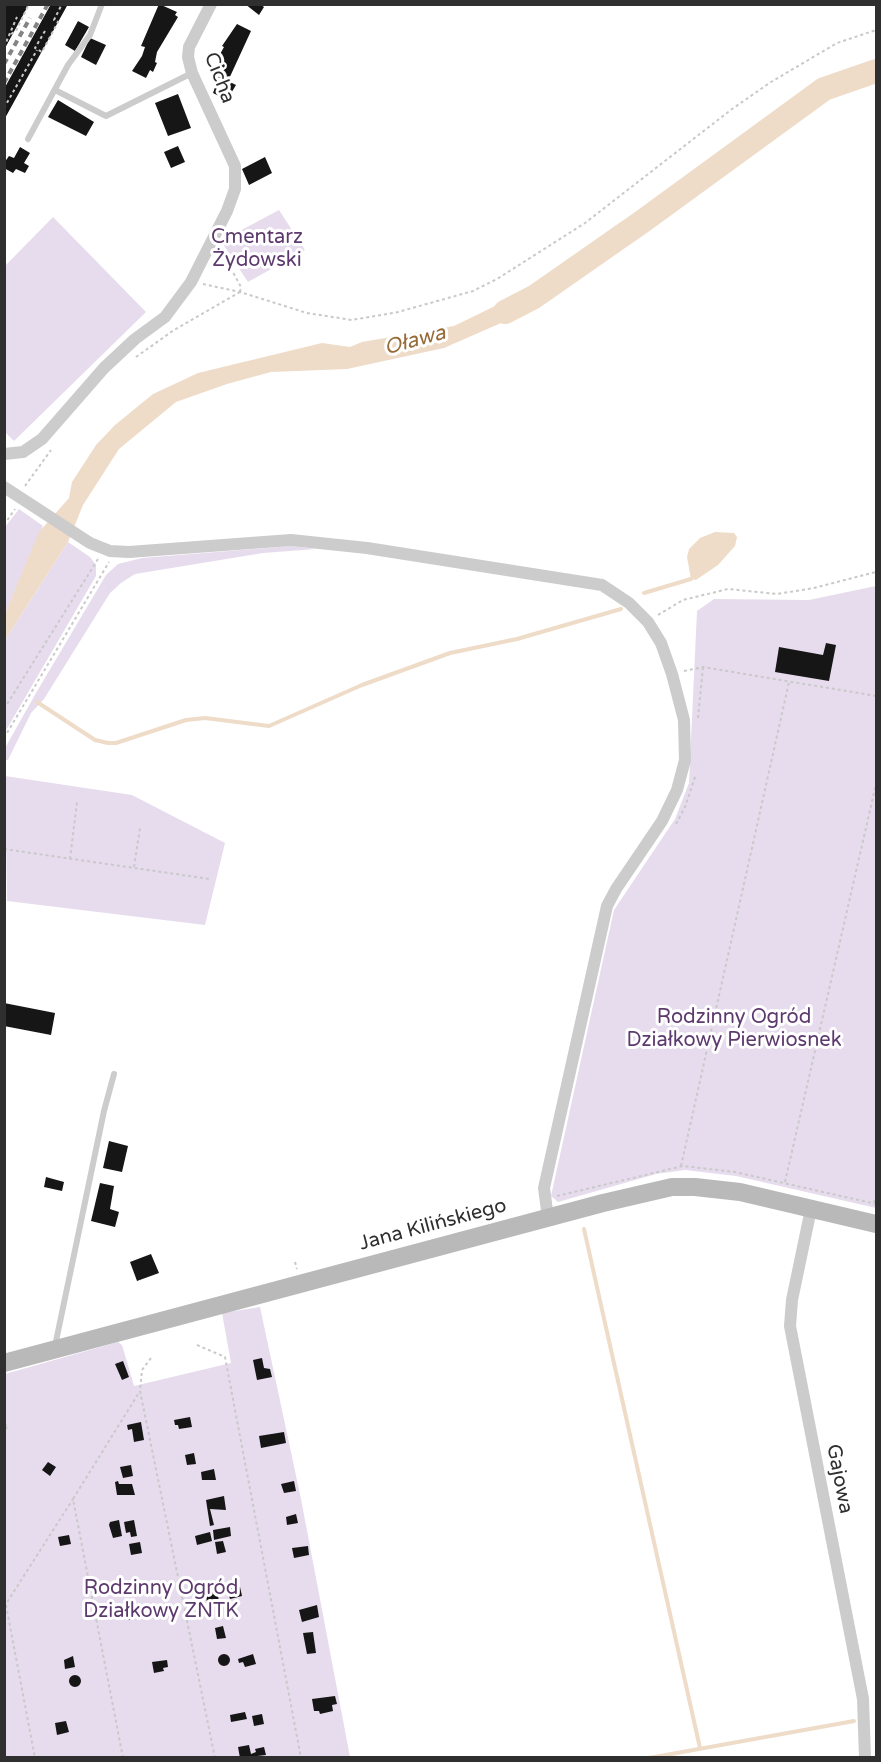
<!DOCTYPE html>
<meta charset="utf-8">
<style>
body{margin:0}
#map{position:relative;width:881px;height:1762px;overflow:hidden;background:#fff;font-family:"Varela Round",sans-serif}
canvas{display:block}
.frame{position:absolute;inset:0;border:6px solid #2f2f2f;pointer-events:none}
</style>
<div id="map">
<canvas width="881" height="1762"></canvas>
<div class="frame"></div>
</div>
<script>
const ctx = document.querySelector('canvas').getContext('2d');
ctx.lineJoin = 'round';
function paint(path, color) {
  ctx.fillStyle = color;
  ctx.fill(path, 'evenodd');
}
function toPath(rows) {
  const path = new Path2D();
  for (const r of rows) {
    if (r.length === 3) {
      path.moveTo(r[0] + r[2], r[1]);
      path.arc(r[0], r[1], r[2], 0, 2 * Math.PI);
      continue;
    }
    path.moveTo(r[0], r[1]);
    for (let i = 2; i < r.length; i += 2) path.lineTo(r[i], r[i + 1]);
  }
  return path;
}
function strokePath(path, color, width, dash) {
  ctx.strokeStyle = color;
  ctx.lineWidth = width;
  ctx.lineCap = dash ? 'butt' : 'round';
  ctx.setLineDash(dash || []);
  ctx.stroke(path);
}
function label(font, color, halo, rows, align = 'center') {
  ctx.font = font + ' "Varela Round",sans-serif';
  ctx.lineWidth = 6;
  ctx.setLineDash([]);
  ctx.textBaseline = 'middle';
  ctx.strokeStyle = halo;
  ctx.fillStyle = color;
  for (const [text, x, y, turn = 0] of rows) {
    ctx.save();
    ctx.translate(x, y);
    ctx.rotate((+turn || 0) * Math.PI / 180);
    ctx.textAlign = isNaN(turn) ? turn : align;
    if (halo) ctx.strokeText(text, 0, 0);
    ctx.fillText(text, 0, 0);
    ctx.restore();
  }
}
const green = toPath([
 [279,210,305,250,248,282,221,241],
 [53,217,146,312,14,441,5,432,5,266],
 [19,509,43,526,5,614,5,527],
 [68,542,90,557,96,565,96,576,5,732,5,640],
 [291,546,316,549,263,553,135,574,121,583,110,593,44,699,31,713,8,760,5,760,5,748,36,693,106,575,118,564,142,558],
 [876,586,876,1208,736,1176,685,1170,656,1174,558,1202,551,1196,614,910,675,819,689,783,697,611,714,599,809,600],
 [5,776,132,795,225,843,205,925,7,901],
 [260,1307,301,1499,350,1757,5,1758,5,1374,118,1342,122,1345,134,1386,231,1363,222,1313]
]);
const water = toPath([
 [530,289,542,305,444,348,347,369,271,372,227,384,176,402,119,449,83,505,68,542,5,640,5,614,39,532,69,498,72,482,96,445,115,425,153,394,198,373,322,343,350,347,362,342,454,326],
 [715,532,734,533,737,537,735,546,718,565,696,580,691,579,687,557,689,549,700,538]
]);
const stream = toPath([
 [644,593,691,579],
 [37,702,95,740,108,743,116,743,186,720,205,718,269,726,362,685,450,653,517,639,621,609],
 [584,1229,700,1748],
 [649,1758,854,1721]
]);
const river = toPath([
 [505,312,534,297,643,221,824,89,876,71]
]);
const building = toPath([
 [4,4,29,4,4,50],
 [51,4,68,4,4,120,4,89],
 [159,4,177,12,175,15,178,17,157,52,155,62,157,63,153,72,150,70,146,78,132,71,142,56,145,47,141,46],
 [245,4,260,4,264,7,259,15],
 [78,21,89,27,75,51,65,45],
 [237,24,251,31,228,81,236,85,227,100,213,93,219,76,216,75,221,66,218,65,222,57,219,56,224,47,222,46],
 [90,38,106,45,96,65,81,57],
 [178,94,191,128,168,136,155,103],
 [58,100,94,122,86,136,48,117],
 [178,146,185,162,171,168,164,152],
 [20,147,30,153,24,163,29,166,25,173,16,169,13,173,4,168,4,163,9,156,14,158],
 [265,157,272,173,249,185,242,169],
 [826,643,836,645,829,681,775,672,779,647,823,655],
 [4,1003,55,1013,51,1035,4,1026],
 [109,1141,128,1146,122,1172,103,1168],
 [46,1177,64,1182,62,1191,44,1187],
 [100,1183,114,1186,110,1209,119,1212,115,1227,91,1221],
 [151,1254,159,1273,137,1281,130,1262],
 [262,1358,264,1368,270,1369,272,1377,257,1380,253,1360],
 [123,1361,129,1377,122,1380,115,1364],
 [190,1417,192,1427,179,1429,178,1425,175,1425,174,1420],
 [141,1422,144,1440,134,1442,132,1429,128,1430,127,1425],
 [284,1432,286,1443,261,1448,259,1436],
 [194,1453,196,1464,187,1465,185,1455],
 [48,1462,56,1467,50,1476,42,1470],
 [131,1465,133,1476,123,1478,120,1467],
 [214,1469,216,1480,202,1480,201,1472],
 [118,1481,119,1484,132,1484,135,1495,117,1495,115,1482],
 [294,1481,296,1491,284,1493,281,1484],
 [224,1496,226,1510,210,1509,214,1525,210,1526,206,1500],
 [296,1514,298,1523,287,1525,286,1517],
 [119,1520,122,1536,113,1538,109,1525,110,1522],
 [134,1520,137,1536,131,1537,130,1532,126,1533,124,1522],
 [230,1527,231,1536,214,1540,213,1530],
 [210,1532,212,1541,197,1545,195,1536],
 [69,1535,71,1544,60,1546,58,1537],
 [223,1541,226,1552,217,1554,215,1542],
 [140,1542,142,1553,131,1555,129,1544],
 [308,1546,309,1555,294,1558,292,1548],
 [240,1587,242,1596,230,1599,227,1589],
 [217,1591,219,1601,207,1603,206,1594],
 [317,1605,319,1617,302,1622,299,1610],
 [139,1608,141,1616,128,1620,126,1611],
 [223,1626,226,1638,217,1639,215,1628],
 [313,1632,316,1653,307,1654,303,1633],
 [224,1660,6],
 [253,1654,256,1664,245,1667,243,1662,239,1663,238,1659],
 [73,1656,75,1667,65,1669,64,1660],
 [167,1660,168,1667,163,1668,164,1671,154,1673,152,1662],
 [75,1681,6],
 [335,1696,337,1704,332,1705,333,1711,320,1714,319,1711,314,1711,312,1699],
 [245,1712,247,1719,231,1722,230,1715],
 [262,1714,264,1724,254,1726,252,1716],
 [66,1721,69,1732,57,1735,55,1723],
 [249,1745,251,1754,256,1752,255,1749,264,1747,266,1755,240,1758,238,1747]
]);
const path = toPath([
 [45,31,35,48,42,52,58,22,54,20,62,4],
 [11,34,16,31,29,4],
 [4,47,17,17],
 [4,108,37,50],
 [222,252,241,287,240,292],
 [203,284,240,292,307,313,352,320,398,312,473,291,497,279,585,223,732,109,771,82,837,43,876,30],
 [136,357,174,330,240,292],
 [25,486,51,450],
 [4,525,15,509],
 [658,615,683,600,728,589,777,594,814,588,876,572],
 [684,671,703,667,876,696],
 [4,709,98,559],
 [698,718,703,667],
 [4,738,109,562],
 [676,824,685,807,696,774],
 [4,849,210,879],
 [70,859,77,802],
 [134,867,140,828],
 [681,1166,789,682],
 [785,1182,876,784],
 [557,1196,683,1166,735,1172,876,1204],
 [874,1203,876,1195],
 [373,1242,374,1248],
 [295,1262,297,1269],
 [197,1345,225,1357,301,1758],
 [151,1358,142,1370,140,1391,215,1758],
 [4,1426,8,1425,4,1432],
 [6,1605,35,1758],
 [4,1607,73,1499],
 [123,1758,73,1499,140,1391]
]);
const lane = toPath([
 [55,90,106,116,192,73],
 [28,139,68,65,90,35,102,4],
 [55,1346,104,1111,114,1074]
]);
const street = toPath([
 [4,454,23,452,42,439,104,368,135,339,165,317,191,282,227,211,235,189,235,166,192,73,188,57,189,47,211,4],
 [4,487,90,543,110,551,129,552,291,540,367,548,602,585,629,603,648,622,661,643,672,674,684,720,685,760,677,790,662,821,616,889,607,906,544,1188,548,1218],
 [811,1209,792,1300,790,1326,863,1699,865,1758]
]);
const secondary = toPath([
 [4,1363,603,1203,672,1187,695,1187,740,1192,876,1224]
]);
const rail = toPath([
 [4,64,30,18],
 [4,83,48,4]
]);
const streetNames = [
 ["Cicha",219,78,69],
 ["Jana Kilińskiego",433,1225,-15],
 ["Gajowa",839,1479,79]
];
const parkNames = [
 ["Cmentarz",257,238],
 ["Żydowski",257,261],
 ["Rodzinny Ogród",734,1018],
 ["Działkowy Pierwiosnek",734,1041],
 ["Rodzinny Ogród",161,1589],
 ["Działkowy ZNTK",161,1612]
];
const waterNames = [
 ["Oława",415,341,-15]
];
paint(green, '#e7dced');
paint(water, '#eedcc8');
strokePath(stream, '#eedcc8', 4);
strokePath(river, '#eedcc8', 24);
paint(building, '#161616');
strokePath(path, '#c9c9c9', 2, [3, 3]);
strokePath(lane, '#ccc', 6);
strokePath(street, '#ccc', 12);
strokePath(secondary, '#b9b9b9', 18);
strokePath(rail, '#848484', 4, [6, 4.5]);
label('20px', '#2f2f2f', '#fff', streetNames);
label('20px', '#5d3a6e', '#fff', parkNames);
label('italic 21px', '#966b38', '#fff', waterNames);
</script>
